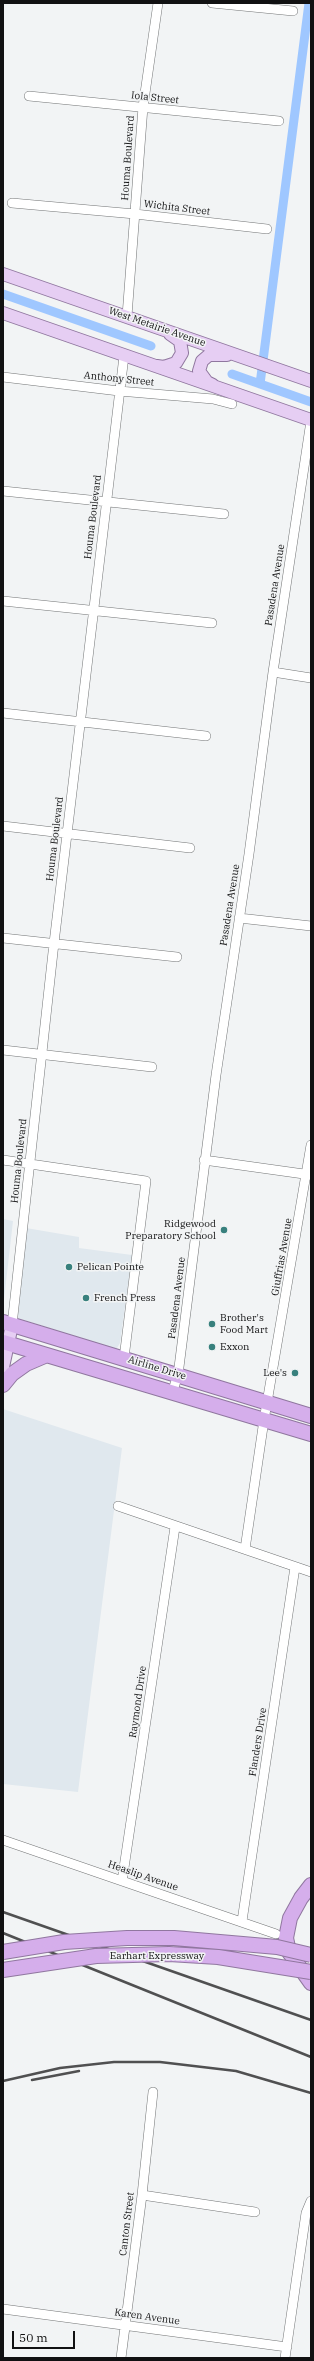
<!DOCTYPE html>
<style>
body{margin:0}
#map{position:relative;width:314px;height:2361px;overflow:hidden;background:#f2f4f5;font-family:"IBM Plex Serif",serif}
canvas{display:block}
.frame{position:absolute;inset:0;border:4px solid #111112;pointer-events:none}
.scale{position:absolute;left:12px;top:2331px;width:63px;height:18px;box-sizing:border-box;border:2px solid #111112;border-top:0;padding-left:5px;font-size:12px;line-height:14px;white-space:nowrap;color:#111112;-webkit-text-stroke:3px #f2f4f5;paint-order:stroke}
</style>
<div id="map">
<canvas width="314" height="2361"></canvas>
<div class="frame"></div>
<div class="scale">50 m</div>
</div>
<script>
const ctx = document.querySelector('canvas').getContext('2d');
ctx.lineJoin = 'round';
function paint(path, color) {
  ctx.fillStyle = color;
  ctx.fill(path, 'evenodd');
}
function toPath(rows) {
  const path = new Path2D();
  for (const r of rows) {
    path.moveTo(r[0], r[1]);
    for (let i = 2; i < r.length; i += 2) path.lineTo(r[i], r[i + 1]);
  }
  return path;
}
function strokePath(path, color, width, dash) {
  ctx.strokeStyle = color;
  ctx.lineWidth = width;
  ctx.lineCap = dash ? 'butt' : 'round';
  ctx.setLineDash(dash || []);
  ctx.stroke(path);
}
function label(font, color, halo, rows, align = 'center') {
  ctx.font = font + ' "IBM Plex Serif",serif';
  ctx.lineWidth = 3;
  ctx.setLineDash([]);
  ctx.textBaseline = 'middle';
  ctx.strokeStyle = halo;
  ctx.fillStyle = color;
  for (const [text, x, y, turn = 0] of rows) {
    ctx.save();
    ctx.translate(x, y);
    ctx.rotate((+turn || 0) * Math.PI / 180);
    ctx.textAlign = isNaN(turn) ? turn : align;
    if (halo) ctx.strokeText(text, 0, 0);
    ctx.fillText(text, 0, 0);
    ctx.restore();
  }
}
const built = toPath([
 [3,1219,13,1221,3,1308],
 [26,1228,79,1237,79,1248,132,1255,120,1343,117,1348,114,1349,18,1318],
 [3,1409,122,1448,78,1792,3,1784]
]);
const canal = toPath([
 [3,294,151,346],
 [232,374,311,402],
 [260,384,309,3]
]);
const minor = toPath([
 [212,3,293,11],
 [29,96,279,121],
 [12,203,135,214,267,229],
 [127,316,143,107,158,3],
 [3,377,119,391,213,399,232,404],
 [3,491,224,514],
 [3,601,212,623],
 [273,672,311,678],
 [3,713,206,736],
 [3,826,190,848],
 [239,918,311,926],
 [3,938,177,957],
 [3,1050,152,1067],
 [3,1160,146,1181,124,1358],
 [204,1160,311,1175],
 [12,1325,54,943,124,356],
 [172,1393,178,1375,216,1075,249,854,273,672,311,421],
 [118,1506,311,1572],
 [245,1549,264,1420,311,1145],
 [3,1840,276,1934],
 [122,1881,175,1527],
 [242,1921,295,1567],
 [142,2195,255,2212],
 [3,2309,287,2347],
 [121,2358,142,2195,153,2092],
 [285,2358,306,2213,311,2201]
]);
const major = toPath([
 [3,274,311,381],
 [3,313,311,420],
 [157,366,164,367,176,363,182,353,180,341,170,334],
 [213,385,207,382,199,371,202,361,209,355,227,355],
 [3,1367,12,1325]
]);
const highway = toPath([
 [3,1322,311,1416],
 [3,1342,311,1434],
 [3,1385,12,1374,26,1364,47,1355],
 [311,1885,301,1898,290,1918,286,1938,289,1952,311,1983]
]);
const rail = toPath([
 [3,1912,311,2020],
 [3,1933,311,2057],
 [32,2080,79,2071],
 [3,2081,60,2068,114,2062,160,2062,236,2071,311,2093]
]);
const highwayBridge = toPath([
 [3,1952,64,1942,127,1938,174,1938,277,1947,311,1955],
 [3,1970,96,1956,169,1954,218,1957,311,1972]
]);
const markers = [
 [224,1230,4,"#38807d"],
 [69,1267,4,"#38807d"],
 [86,1298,4,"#38807d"],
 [212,1324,4,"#38807d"],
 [212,1347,4,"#38807d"],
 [295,1373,4,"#38807d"]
];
const streetNames = [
 ["Iola Street",155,98,6],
 ["Houma Boulevard",128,158,-86],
 ["Wichita Street",177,208,7],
 ["West Metairie Avenue",157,327,19],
 ["Anthony Street",119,379,6],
 ["Houma Boulevard",93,517,-83],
 ["Pasadena Avenue",275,585,-81],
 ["Houma Boulevard",55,839,-83],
 ["Pasadena Avenue",230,905,-81],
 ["Houma Boulevard",19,1161,-84],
 ["Giuffrias Avenue",282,1257,-80],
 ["Pasadena Avenue",177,1298,-83],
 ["Airline Drive",157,1368,17],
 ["Raymond Drive",138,1702,-82],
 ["Flanders Drive",258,1742,-81],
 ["Heaslip Avenue",143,1876,19],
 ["Earhart Expressway",157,1956],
 ["Canton Street",127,2224,-83],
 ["Karen Avenue",147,2317,8]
];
const poiNames = [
 ["Ridgewood",216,1224,"right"],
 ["Preparatory School",216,1236,"right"],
 ["Pelican Pointe",77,1267],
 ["French Press",94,1298],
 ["Brother's",220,1318],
 ["Food Mart",220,1330],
 ["Exxon",220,1347],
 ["Lee's",287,1373,"right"]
];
paint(built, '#e0e8ee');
strokePath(canal, '#9fc7ff', 9);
strokePath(minor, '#737576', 10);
strokePath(major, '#90779f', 14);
strokePath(highway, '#90779f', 16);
strokePath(minor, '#fff', 9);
strokePath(major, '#e6cef3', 12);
strokePath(highway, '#d5aeeb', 14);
strokePath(rail, '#505051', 2.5);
strokePath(highwayBridge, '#90779f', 16, []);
strokePath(highwayBridge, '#d5aeeb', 14);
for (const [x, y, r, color] of markers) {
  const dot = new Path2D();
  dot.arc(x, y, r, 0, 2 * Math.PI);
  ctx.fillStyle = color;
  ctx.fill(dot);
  strokePath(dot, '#f2f4f5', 1.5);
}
label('10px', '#111112', '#f2f4f5', streetNames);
label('10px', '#111112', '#f2f4f5', poiNames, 'left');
</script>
